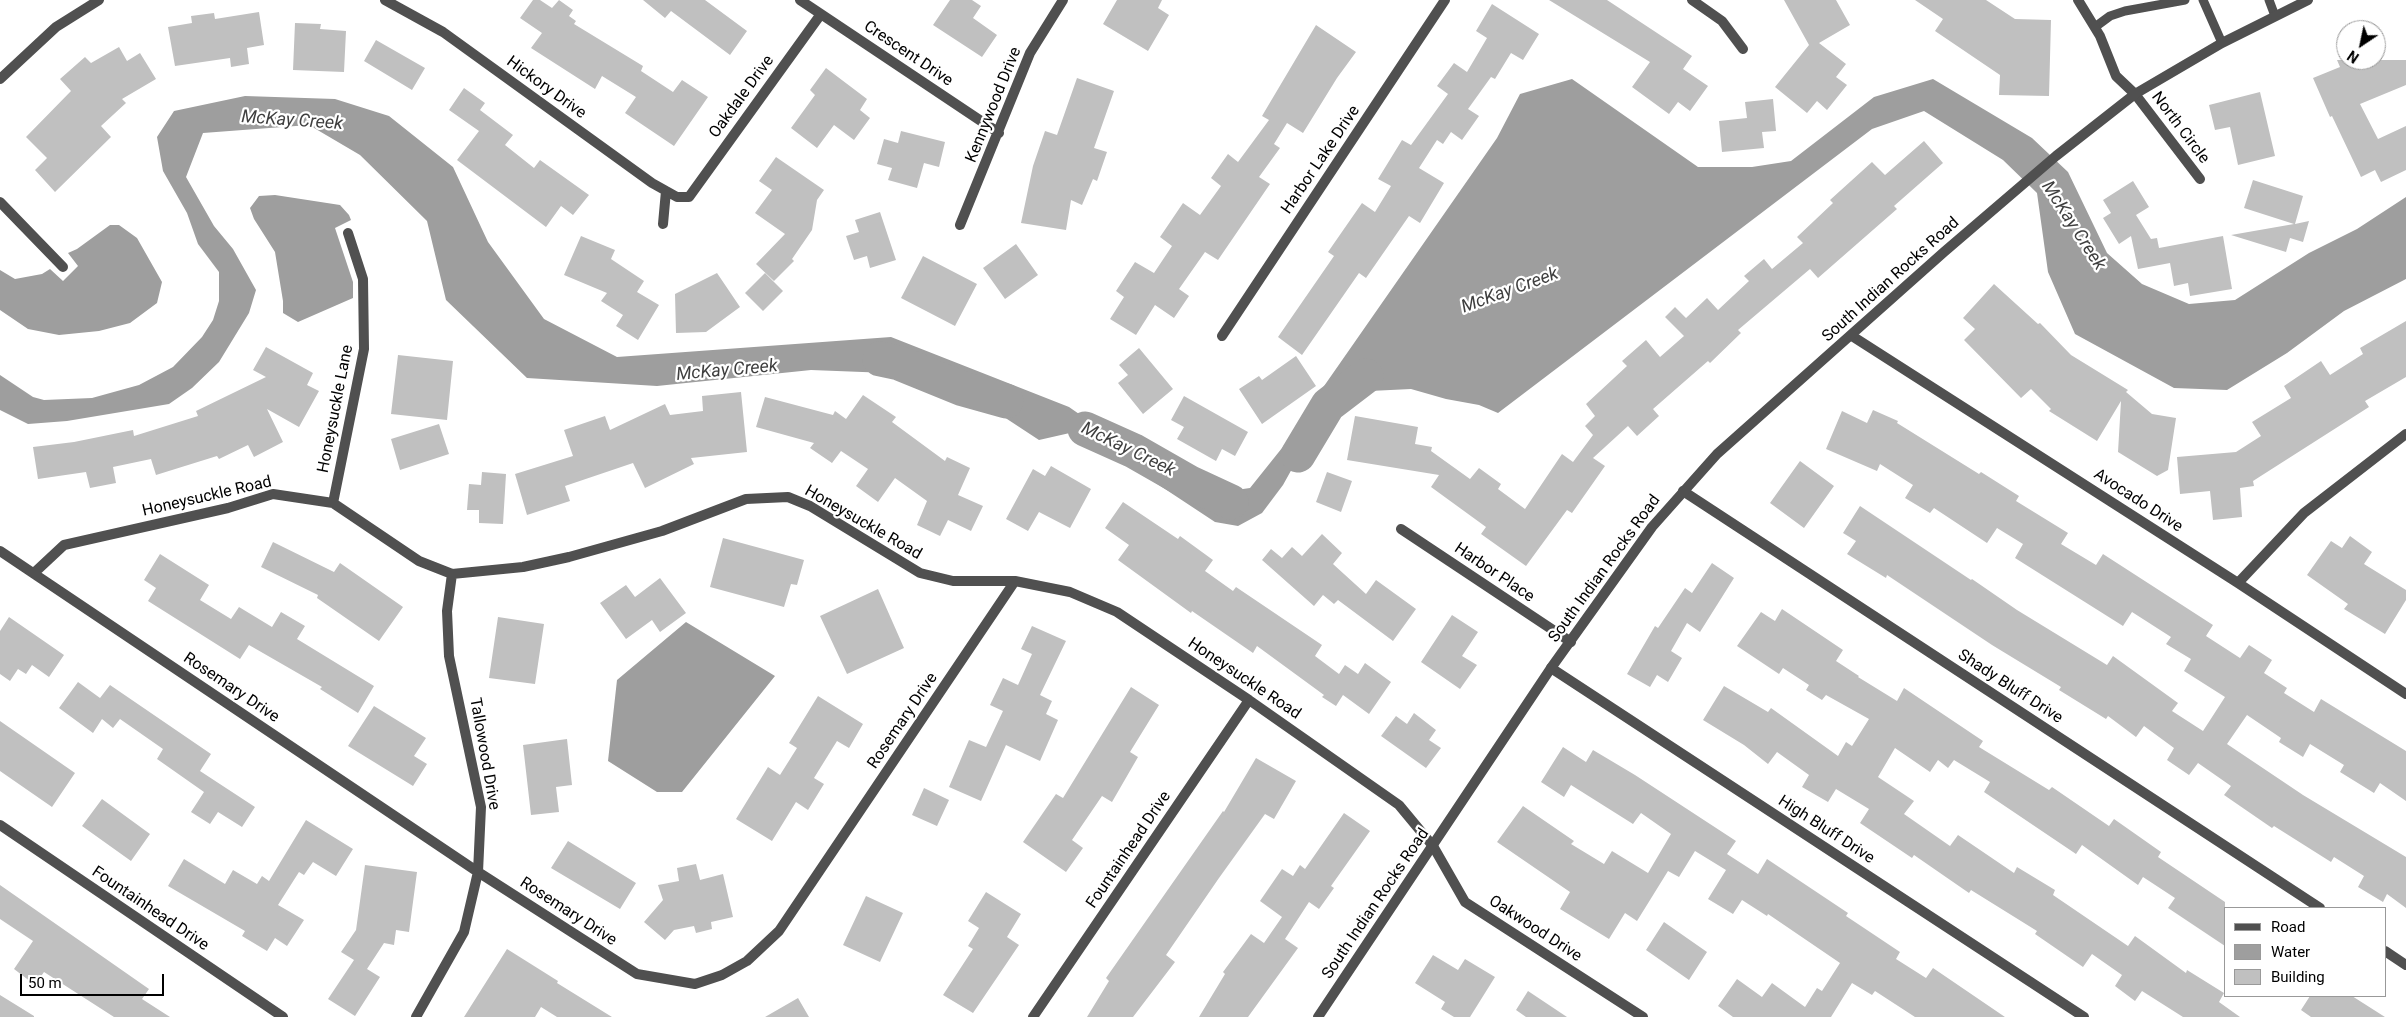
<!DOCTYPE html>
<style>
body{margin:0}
#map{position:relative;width:2406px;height:1017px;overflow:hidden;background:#fff;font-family:Roboto,sans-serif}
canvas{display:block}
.legend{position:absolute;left:2224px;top:907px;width:162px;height:90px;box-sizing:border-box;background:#fff;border:1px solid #999;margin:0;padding:6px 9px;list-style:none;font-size:15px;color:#000}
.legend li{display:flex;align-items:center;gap:10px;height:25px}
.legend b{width:25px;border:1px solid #999}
.north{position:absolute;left:2336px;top:20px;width:50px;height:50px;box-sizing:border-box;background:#fff;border:1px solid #999;border-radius:50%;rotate:214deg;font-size:14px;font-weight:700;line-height:20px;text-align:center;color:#000}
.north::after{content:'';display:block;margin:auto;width:18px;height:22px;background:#000;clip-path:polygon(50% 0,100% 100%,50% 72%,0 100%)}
.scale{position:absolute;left:20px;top:974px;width:144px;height:22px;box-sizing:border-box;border:2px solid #000;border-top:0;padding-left:6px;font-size:15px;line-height:18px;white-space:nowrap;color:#000;-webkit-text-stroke:4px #fff;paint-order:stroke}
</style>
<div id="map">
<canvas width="2406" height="1017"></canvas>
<ul class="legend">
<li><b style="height:6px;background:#505050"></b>Road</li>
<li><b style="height:14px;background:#9e9e9e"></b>Water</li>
<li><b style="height:14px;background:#c0c0c0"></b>Building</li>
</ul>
<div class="north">N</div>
<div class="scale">50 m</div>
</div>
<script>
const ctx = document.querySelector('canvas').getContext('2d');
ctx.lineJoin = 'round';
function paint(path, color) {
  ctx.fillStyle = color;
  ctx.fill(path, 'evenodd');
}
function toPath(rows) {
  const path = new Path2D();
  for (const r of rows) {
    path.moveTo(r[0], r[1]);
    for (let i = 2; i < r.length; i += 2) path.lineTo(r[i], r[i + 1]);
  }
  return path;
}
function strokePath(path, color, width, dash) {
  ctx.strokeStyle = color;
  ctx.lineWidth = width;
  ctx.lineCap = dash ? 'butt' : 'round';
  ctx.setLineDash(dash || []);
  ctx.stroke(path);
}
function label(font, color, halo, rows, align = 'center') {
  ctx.font = font + ' Roboto,sans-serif';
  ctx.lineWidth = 4.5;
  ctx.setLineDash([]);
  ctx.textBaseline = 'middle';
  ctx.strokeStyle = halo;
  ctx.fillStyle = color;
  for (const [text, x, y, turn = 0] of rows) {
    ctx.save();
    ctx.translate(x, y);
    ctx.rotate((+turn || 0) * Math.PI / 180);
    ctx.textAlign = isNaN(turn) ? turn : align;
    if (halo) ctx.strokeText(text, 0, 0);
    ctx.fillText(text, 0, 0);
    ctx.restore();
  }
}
const water = toPath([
 [1572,79,1698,167,1752,167,1791,161,1874,97,1933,79,2032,138,2068,172,2107,253,2142,284,2189,304,2235,300,2309,253,2357,229,2406,197,2406,279,2344,311,2287,353,2227,390,2174,388,2075,334,2048,272,2037,193,2003,160,1924,111,1872,129,1498,413,1479,405,1446,399,1411,389,1370,391,1341,411,1315,399,1497,138,1520,94],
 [245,96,335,99,389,116,453,167,488,242,544,319,617,357,891,337,1069,407,1157,468,1215,493,1250,488,1290,438,1310,407,1323,413,1283,485,1262,513,1238,526,1215,522,1115,456,1083,430,1039,440,940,375,811,370,657,386,527,378,446,300,427,221,360,155,309,125,203,133,186,177,214,226,233,249,256,290,249,313,219,362,192,388,169,404,67,421,28,424,0,410,0,375,33,397,44,400,92,398,139,385,173,367,202,337,213,320,219,301,219,272,198,244,187,213,163,171,157,137,174,111],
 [275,195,340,205,349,215,351,220,335,228,353,282,353,298,298,322,283,313,283,301,275,252,254,219,250,208,259,196],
 [110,225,119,225,137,238,162,282,157,303,130,323,99,331,59,335,28,329,0,310,0,270,15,279,42,274,50,269,63,281,78,266,68,253,77,249],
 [686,622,775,676,682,792,657,792,608,761,617,680]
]);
const river = toPath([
 [880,359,899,363,963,389,1006,401],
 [1085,429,1134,451,1190,483,1231,502],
 [1298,455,1328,405,1366,376]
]);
const building = toPath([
 [533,0,540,0,552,8,559,0,573,10,569,16,576,21,574,24,643,66,641,71,673,92,682,80,708,97,674,146,625,113,636,97,602,76,595,89,531,48,542,33,520,18],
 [643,0,705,0,747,31,730,55,671,11,665,18],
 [950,0,972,0,981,6,973,18,997,35,982,57,933,25],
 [1117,0,1162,0,1158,8,1169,15,1148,51,1103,24],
 [1549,0,1607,0,1692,56,1683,69,1708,86,1690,111,1678,102,1669,114,1632,87,1650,62],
 [1784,0,1836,0,1850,25,1819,43,1846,64,1836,77,1847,85,1827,110,1817,101,1807,113,1775,87,1809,45],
 [1915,0,1986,0,2015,19,2051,20,2049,96,1999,95,2000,75,1935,31,1943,19],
 [1492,4,1539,34,1523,60,1511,53,1495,79,1491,77,1468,109,1479,116,1462,140,1451,132,1443,144,1437,140,1419,168,1444,183,1420,223,1409,216,1366,278,1359,273,1302,355,1278,337,1334,256,1328,252,1362,203,1375,212,1391,186,1378,179,1402,140,1411,145,1448,94,1437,86,1454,63,1467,72,1487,38,1476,31],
 [259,12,264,45,247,48,249,64,231,67,230,58,175,66,168,27,192,23,191,16,214,13,215,19],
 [295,23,321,24,320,29,346,31,344,72,293,70],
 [1316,25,1356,52,1337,78,1303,133,1287,123,1274,144,1280,148,1259,177,1270,184,1218,260,1205,252,1179,289,1189,296,1174,318,1155,305,1136,335,1110,319,1124,297,1116,291,1135,262,1154,273,1172,246,1160,237,1183,203,1200,215,1221,186,1211,178,1228,154,1238,162,1269,120,1262,116],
 [376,40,425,68,412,90,364,61],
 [119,47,127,61,140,53,156,79,122,99,126,103,101,126,111,137,55,192,35,170,47,158,26,137,71,91,60,79,85,57,91,63],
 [2337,60,2406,60,2406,85,2360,104,2378,139,2406,126,2406,170,2381,182,2375,170,2361,177,2332,116,2330,117,2313,78,2340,67],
 [826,68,867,99,860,110,870,118,854,140,834,125,817,148,791,128,815,95,810,90],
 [1077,78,1114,91,1094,148,1107,152,1097,181,1093,179,1082,205,1071,200,1066,230,1021,223,1033,166,1045,131,1057,135],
 [464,88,485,103,480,110,513,135,505,145,534,168,540,160,589,195,573,215,561,206,546,227,457,160,479,131,449,110],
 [2260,92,2275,156,2238,165,2230,127,2215,130,2209,105],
 [1773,99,1776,131,1762,132,1764,148,1722,152,1719,121,1747,118,1745,102],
 [901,131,945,142,939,167,924,163,917,188,888,180,892,168,877,164,884,139,898,143],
 [1924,141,1943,163,1894,206,1897,209,1818,278,1810,269,1738,330,1741,333,1710,363,1708,361,1653,409,1659,416,1637,436,1628,426,1593,458,1605,466,1572,513,1567,510,1526,566,1481,534,1486,527,1431,487,1439,475,1347,460,1355,416,1418,427,1415,444,1432,447,1431,451,1470,479,1479,468,1501,484,1498,489,1525,509,1562,454,1573,462,1593,435,1585,426,1595,416,1586,404,1627,366,1622,361,1646,340,1660,357,1684,336,1665,317,1675,307,1686,318,1707,298,1718,310,1749,281,1744,276,1764,259,1772,269,1803,243,1797,237,1833,203,1830,200,1872,162,1885,175],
 [776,157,824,190,817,200,812,230,792,259,794,261,774,281,756,264,785,234,755,213,772,190,759,181],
 [2253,180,2303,196,2295,224,2309,221,2303,242,2290,238,2286,252,2231,235,2294,224,2244,208],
 [2133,181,2149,207,2136,215,2151,239,2157,238,2159,248,2223,236,2232,289,2190,296,2188,283,2174,286,2170,263,2138,269,2131,236,2119,244,2103,218,2111,213,2103,200],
 [880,212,896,260,870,268,867,256,854,260,846,236,859,232,855,220],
 [581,236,615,250,611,259,644,281,637,292,659,305,638,340,616,326,623,315,601,301,607,293,564,275],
 [1016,244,1038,275,1005,299,983,268],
 [923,256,977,284,955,326,901,298],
 [717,273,740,307,706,332,676,333,675,294],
 [765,273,783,291,763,311,745,293],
 [1994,284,2038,324,2040,323,2071,355,2128,390,2126,392,2152,414,2176,418,2168,470,2157,476,2118,452,2121,401,2097,441,2049,411,2051,409,2031,389,2021,398,1964,340,1975,329,1963,318],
 [2406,321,2406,377,2365,401,2369,407,2253,481,2254,486,2240,488,2242,517,2213,520,2210,491,2180,494,2177,457,2236,452,2261,436,2252,422,2291,398,2284,386,2321,361,2330,375,2363,354,2360,348],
 [266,347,313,373,307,385,319,391,299,427,267,409,283,442,254,457,248,445,219,459,217,456,156,475,151,459,113,467,116,483,90,488,86,472,38,479,33,447,74,442,133,430,134,436,198,416,196,411,266,377,253,370],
 [1139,348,1173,389,1143,414,1118,383,1128,375,1119,365],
 [398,355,453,361,447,420,391,414],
 [1296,356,1316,386,1262,424,1239,389,1259,376,1262,380],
 [741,392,747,452,691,458,694,464,645,488,633,463,565,486,570,501,527,515,515,474,573,456,564,430,605,416,610,430,665,404,670,415,703,411,702,396],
 [863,395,896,417,892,422,945,461,947,457,970,468,958,495,983,506,971,531,948,520,940,536,917,525,927,501,895,478,878,502,856,486,868,469,841,451,832,463,810,448,814,443,756,427,765,397,833,415,835,411,846,419],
 [1184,396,1248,432,1235,456,1222,449,1216,461,1177,439,1184,427,1171,420],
 [1873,410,1898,421,1897,423,1979,474,1981,472,2019,496,2016,501,2068,533,2061,544,2096,565,2103,554,2213,625,2206,636,2240,658,2249,645,2272,660,2264,673,2287,688,2284,693,2314,712,2321,699,2406,751,2406,801,2380,783,2374,793,2340,772,2344,765,2310,744,2303,757,2279,742,2281,738,2247,715,2227,744,2303,795,2406,857,2406,908,2387,894,2383,902,2358,887,2364,876,2334,857,2331,862,2274,826,2272,828,2224,795,2231,786,2198,763,2189,775,2167,760,2174,748,2144,726,2136,737,2108,716,2106,719,2059,690,2061,687,1992,645,1887,575,1886,578,1847,554,1856,541,1843,533,1860,506,1971,580,1972,579,2017,610,2107,665,2113,656,2178,703,2172,711,2203,731,2225,697,2184,671,2191,659,2166,644,2171,637,2132,612,2123,626,2015,558,2023,544,1997,528,1987,543,1934,508,1930,513,1905,498,1913,485,1880,464,1877,471,1826,449,1842,411,1867,423],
 [439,424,449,454,400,470,391,439],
 [1800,461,1834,486,1804,528,1770,503],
 [1051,466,1091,489,1070,528,1039,512,1028,531,1006,519,1033,469,1045,476],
 [482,472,506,474,503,524,479,523,479,510,467,510,469,484,481,485],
 [1327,472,1352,481,1341,512,1316,502],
 [1123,502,1178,539,1180,536,1213,560,1205,571,1233,591,1236,587,1322,645,1315,656,1339,674,1345,665,1358,674,1365,663,1391,682,1369,714,1343,695,1336,706,1322,697,1324,695,1257,646,1253,653,1192,611,1191,613,1118,560,1129,545,1105,528],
 [1322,534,1342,553,1333,564,1366,594,1376,580,1416,609,1393,641,1338,600,1334,604,1323,595,1314,606,1262,560,1271,549,1282,558,1292,547,1302,556],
 [2350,536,2372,552,2364,564,2406,590,2406,600,2385,634,2344,609,2348,604,2307,575,2331,541,2342,548],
 [723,538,804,560,797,585,791,584,784,607,710,587],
 [273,542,334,572,340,563,403,607,379,641,317,598,318,595,261,567],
 [160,554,209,585,200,600,231,619,239,607,272,627,281,612,305,626,297,639,374,686,358,713,320,689,322,687,249,645,240,659,148,601,156,588,144,580],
 [1712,563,1734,578,1700,632,1687,623,1671,651,1682,658,1668,682,1657,675,1650,687,1627,674,1655,626,1658,628,1685,588,1692,593],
 [660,578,686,613,660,632,652,620,626,639,600,603,626,585,635,597],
 [878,589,904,648,847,674,820,616],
 [1782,609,1843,650,1836,661,1859,676,1858,677,1897,701,1904,688,1983,741,1979,747,2049,790,2052,787,2109,826,2114,819,2161,852,2158,857,2225,902,2225,946,2168,908,2175,898,2143,877,2138,885,2082,845,2076,854,1984,792,1990,782,1954,760,1948,768,1938,760,1930,772,1895,748,1878,777,1914,801,1904,814,1950,846,1958,835,2014,873,2017,867,2055,890,2053,895,2128,946,2135,936,2186,973,2187,970,2224,993,2219,1002,2240,1017,2183,1017,2142,991,2135,1001,2115,986,2122,975,2092,954,2083,967,2035,934,2037,931,1971,890,1969,893,1914,855,1912,858,1860,823,1869,809,1836,789,1828,802,1802,787,1809,775,1777,752,1768,764,1744,745,1703,720,1724,686,1768,712,1771,708,1838,756,1846,742,1852,746,1869,719,1826,695,1822,700,1806,690,1809,685,1783,668,1779,674,1737,646,1761,612,1775,621],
 [1452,615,1478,632,1462,656,1477,665,1460,689,1421,662],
 [9,617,64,655,49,677,32,665,26,674,18,669,10,681,0,674,0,631],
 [498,617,544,624,535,684,489,678],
 [1032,626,1066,641,1040,695,1052,701,1046,714,1058,720,1040,761,1006,745,981,801,949,787,969,740,986,747,1003,711,990,705,1003,678,1018,685,1032,654,1021,649],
 [78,682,100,698,110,685,211,754,200,771,255,807,242,827,218,812,210,824,191,812,204,792,157,759,163,749,120,719,113,728,102,719,93,733,59,708],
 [1131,687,1159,705,1130,752,1138,757,1112,802,1102,796,1072,840,1083,848,1066,872,1023,842,1056,794,1063,798],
 [818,696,863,724,849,748,837,741,814,778,824,784,808,810,796,802,772,841,736,819,768,767,780,775,797,748,789,743],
 [374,706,426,738,414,756,427,764,413,786,348,746],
 [1414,713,1436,730,1429,740,1441,748,1426,768,1381,736,1396,716,1407,724],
 [0,721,75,773,52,807,0,771],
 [567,739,572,785,556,787,559,812,531,815,523,745],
 [1563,747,1586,762,1593,750,1635,775,1736,841,1727,854,1758,874,1767,859,1848,913,1846,916,1900,952,1896,959,1926,978,1933,968,2005,1017,1915,1017,1875,991,1872,995,1852,983,1831,1017,1733,1017,1718,1006,1737,979,1762,997,1772,983,1805,1007,1817,988,1822,991,1840,963,1768,914,1767,916,1742,900,1733,914,1708,899,1726,870,1695,851,1679,877,1668,871,1637,921,1625,913,1609,939,1560,909,1570,892,1497,842,1523,806,1574,841,1571,844,1604,864,1612,851,1648,873,1671,834,1641,813,1633,824,1571,785,1564,797,1541,782],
 [1256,758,1296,781,1274,819,1265,814,1219,878,1166,955,1175,962,1133,1017,1087,1017,1109,981,1106,978,1223,811,1224,812],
 [924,788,949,800,937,826,912,815],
 [102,799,150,834,131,861,82,826],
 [1344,813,1370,831,1331,886,1334,888,1319,909,1309,902,1285,939,1298,948,1248,1017,1199,1017,1225,974,1223,972,1251,934,1264,943,1282,917,1260,901,1282,869,1293,876,1300,865,1305,869],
 [306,820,353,849,336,876,313,862,304,875,299,872,278,905,304,920,287,946,275,938,267,951,242,936,245,931,168,886,184,859,225,884,233,870,257,884,262,876,269,881],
 [568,841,636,883,620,909,551,868],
 [696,864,700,880,723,874,733,917,711,922,712,929,696,933,694,926,674,930,665,940,644,922,663,900,658,885,679,881,677,868],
 [365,865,417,872,409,932,396,930,394,945,384,943,367,969,380,977,355,1016,328,999,354,960,341,952,356,930],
 [0,885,149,989,142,999,170,1017,114,1017,44,972,35,985,14,969,33,941,0,919],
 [986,892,1021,914,1007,937,1019,945,973,1013,943,995,973,949,968,946,979,928,968,921],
 [866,896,903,913,880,962,843,945],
 [1664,922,1707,952,1689,980,1646,950],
 [507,949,558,981,557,983,612,1017,557,1017,541,1007,535,1017,464,1017],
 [1433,955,1458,970,1465,959,1495,977,1470,1017,1454,1017,1441,1009,1445,1002,1415,983],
 [1528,991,1567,1017,1526,1017,1516,1010],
 [0,995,34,1016,34,1017,0,1017],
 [2310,996,2352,996,2385,1017,2311,1017,2301,1010],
 [798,998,809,1017,765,1017]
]);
const service = toPath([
 [2203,0,2222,43],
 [2269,0,2275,16],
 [2095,27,2110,16,2125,11,2185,0]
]);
const minor = toPath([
 [385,0,443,32,652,183,677,197,689,197,821,14],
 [800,0,999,133],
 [1692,0,1722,21,1743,49],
 [2078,0,2100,36,2116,76,2135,94,2200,179],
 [0,79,56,27,99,0],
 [0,202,63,267],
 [663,224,666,191],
 [960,225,1030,53,1063,0],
 [1222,336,1445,0],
 [1852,336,2238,583,2406,694],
 [1683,491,2320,908],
 [333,503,364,349,363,279,348,233],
 [1401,529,1571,642],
 [0,551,478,872,637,974,695,984,722,975,747,961,779,931,1015,581],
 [34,573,64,545,228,508,273,494,333,503,419,561,452,574,523,567,569,557,662,531,746,499,788,497,810,506,920,573,953,581,1015,581,1070,592,1117,612,1249,700,1399,805,1433,846,1465,902,1643,1017],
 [2238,583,2304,513,2406,434],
 [1551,668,2084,1017],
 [0,825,283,1017],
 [2385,951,2406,965],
 [416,1017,464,932,478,872,481,807,449,656,447,611,452,574],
 [1033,1017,1249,700]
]);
const tertiary = toPath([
 [1318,1017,1551,668,1652,527,1717,454,1944,252,2056,156,2135,94,2222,43,2308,0]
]);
const streetNames = [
 ["Crescent Drive",908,54,34],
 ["Hickory Drive",546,88,36],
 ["Oakdale Drive",742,97,-54],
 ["Kennywood Drive",994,105,-68],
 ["North Circle",2180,128,53],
 ["Harbor Lake Drive",1321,160,-56],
 ["South Indian Rocks Road",1891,280,-42],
 ["Honeysuckle Lane",336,409,-79],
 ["Honeysuckle Road",207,497,-13],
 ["Avocado Drive",2138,501,33],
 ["Honeysuckle Road",863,523,30],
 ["South Indian Rocks Road",1605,569,-54],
 ["Harbor Place",1494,573,34],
 ["Honeysuckle Road",1244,679,34],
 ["Shady Bluff Drive",2010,687,33],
 ["Rosemary Drive",231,688,34],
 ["Rosemary Drive",903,721,-56],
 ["Tallowood Drive",484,754,80],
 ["High Bluff Drive",1826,830,33],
 ["Fountainhead Drive",1129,850,-56],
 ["South Indian Rocks Road",1376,904,-56],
 ["Fountainhead Drive",150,909,34],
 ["Rosemary Drive",568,912,33],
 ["Oakwood Drive",1535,929,33]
];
const waterNames = [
 ["McKay Creek",292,121,4],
 ["McKay Creek",2073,226,57],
 ["McKay Creek",1510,291,-20],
 ["McKay Creek",727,371,-5],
 ["McKay Creek",1128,450,26]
];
paint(water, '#9e9e9e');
strokePath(river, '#9e9e9e', 35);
paint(building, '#c0c0c0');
strokePath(service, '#505050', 9);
strokePath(minor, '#505050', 10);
strokePath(tertiary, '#505050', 10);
label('16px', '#000', '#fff', streetNames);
label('italic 18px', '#3f3f3f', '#fff', waterNames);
</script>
